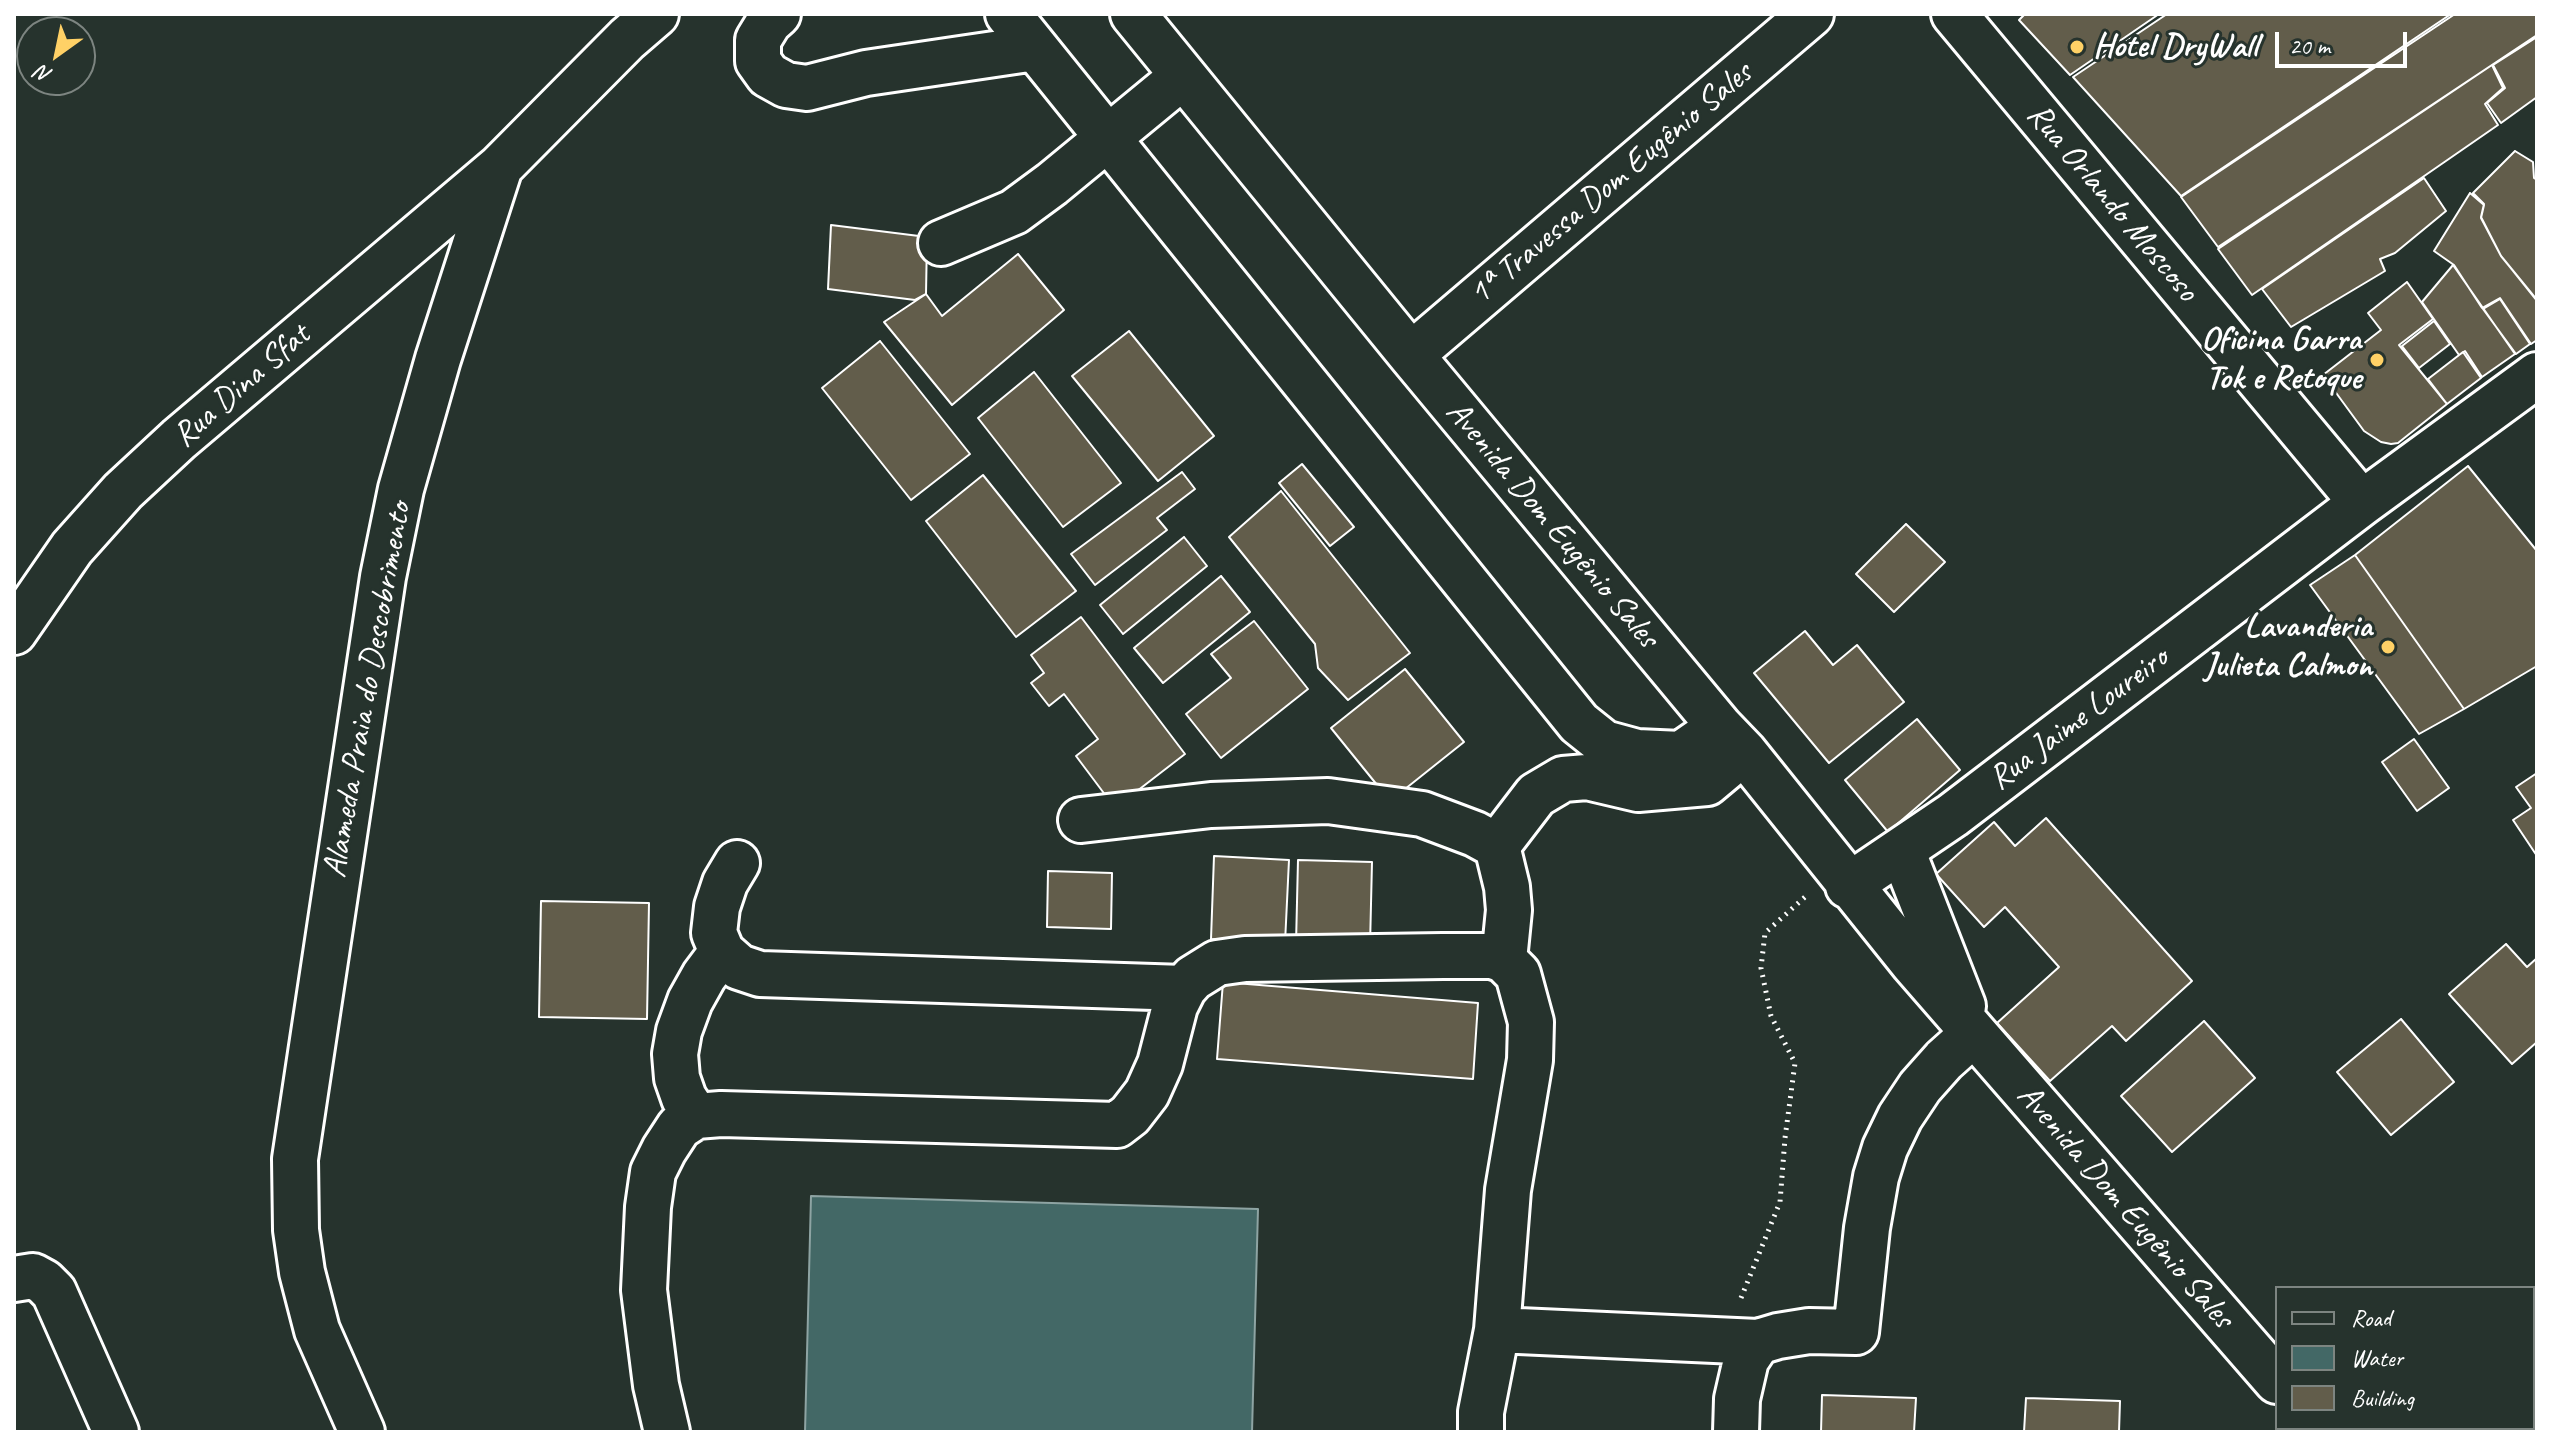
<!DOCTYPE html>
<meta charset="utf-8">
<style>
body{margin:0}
#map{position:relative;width:2551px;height:1446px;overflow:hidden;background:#26332d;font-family:Caveat,sans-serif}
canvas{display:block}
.frame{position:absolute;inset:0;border:16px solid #fff;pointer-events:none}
.legend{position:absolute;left:2275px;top:1286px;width:260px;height:144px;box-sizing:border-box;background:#26332d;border:2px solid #7d8581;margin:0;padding:10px 14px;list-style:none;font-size:24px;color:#fff}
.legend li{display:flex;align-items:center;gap:16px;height:40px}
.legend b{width:40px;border:2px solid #7d8581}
.north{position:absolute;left:16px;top:16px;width:80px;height:80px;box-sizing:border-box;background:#26332d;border:2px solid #7d8581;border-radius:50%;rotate:213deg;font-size:22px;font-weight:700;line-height:32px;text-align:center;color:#fff}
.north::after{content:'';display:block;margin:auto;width:28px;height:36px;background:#ffd166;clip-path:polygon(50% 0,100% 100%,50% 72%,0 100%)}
.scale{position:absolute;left:2275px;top:32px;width:132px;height:36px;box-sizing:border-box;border:4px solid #fff;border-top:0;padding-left:10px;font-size:24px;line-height:28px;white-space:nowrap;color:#fff;-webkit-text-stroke:6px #26332d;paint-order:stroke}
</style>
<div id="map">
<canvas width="2551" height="1446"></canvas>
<div class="frame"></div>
<ul class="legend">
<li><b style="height:10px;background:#26332d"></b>Road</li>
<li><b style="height:22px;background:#436866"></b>Water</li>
<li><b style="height:22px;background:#625d4b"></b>Building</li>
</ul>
<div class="north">N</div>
<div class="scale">20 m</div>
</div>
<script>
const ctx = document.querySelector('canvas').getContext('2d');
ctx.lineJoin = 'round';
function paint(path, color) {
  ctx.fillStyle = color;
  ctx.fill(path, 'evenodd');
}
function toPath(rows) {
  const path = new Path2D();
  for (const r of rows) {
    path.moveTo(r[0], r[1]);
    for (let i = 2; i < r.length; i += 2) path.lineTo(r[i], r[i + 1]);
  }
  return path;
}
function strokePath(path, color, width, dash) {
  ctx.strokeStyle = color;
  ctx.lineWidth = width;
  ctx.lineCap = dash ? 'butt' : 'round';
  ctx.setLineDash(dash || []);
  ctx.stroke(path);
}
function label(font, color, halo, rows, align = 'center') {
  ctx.font = font + ' Caveat,sans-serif';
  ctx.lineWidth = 6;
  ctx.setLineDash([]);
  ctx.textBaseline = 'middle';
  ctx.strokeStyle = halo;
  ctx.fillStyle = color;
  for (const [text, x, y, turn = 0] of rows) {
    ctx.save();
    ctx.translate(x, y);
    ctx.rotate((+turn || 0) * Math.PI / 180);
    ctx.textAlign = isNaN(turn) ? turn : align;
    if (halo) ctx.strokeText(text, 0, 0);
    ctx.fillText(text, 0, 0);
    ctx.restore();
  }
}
const water = toPath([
 [811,1196,1258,1209,1252,1432,805,1432,811,1196]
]);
const building = toPath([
 [2025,14,2159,14,2070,75,2019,20,2025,14],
 [2167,14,2451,14,2181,196,2073,77,2167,14],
 [2455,14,2537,14,2537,35,2218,247,2181,197,2455,14],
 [2537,37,2537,97,2501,123,2487,103,2505,88,2493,65,2537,37],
 [2492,65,2503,88,2485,104,2498,125,2252,295,2218,249,2492,65],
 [2515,151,2533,162,2534,178,2537,180,2537,300,2501,256,2481,217,2484,204,2473,193,2515,151],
 [2424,178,2446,211,2395,253,2380,259,2385,271,2291,327,2262,289,2424,178],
 [2470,193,2484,205,2481,218,2501,256,2537,301,2537,340,2531,344,2500,298,2482,308,2454,265,2434,251,2470,193],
 [831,225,927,237,926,294,915,300,828,289,831,225],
 [1018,254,1064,310,952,405,884,322,926,294,942,316,1018,254],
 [2453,265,2515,354,2482,377,2465,351,2459,355,2422,302,2453,265],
 [2407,282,2433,319,2399,345,2447,404,2398,443,2391,444,2381,442,2364,431,2323,375,2381,330,2368,313,2407,282],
 [2500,299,2530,344,2516,354,2483,309,2500,299],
 [2434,321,2450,344,2419,368,2402,346,2434,321],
 [1129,331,1214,436,1158,481,1072,376,1129,331],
 [880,341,970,454,911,500,822,388,880,341],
 [2463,352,2481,378,2447,404,2428,379,2463,352],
 [1034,372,1121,483,1063,527,978,418,1034,372],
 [1302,464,1354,527,1330,546,1279,483,1302,464],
 [2468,466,2537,551,2537,666,2464,709,2355,555,2468,466],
 [1182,472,1195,489,1157,518,1167,530,1095,585,1071,554,1182,472],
 [983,475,1076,591,1016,637,926,521,983,475],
 [1281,491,1410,653,1348,700,1318,668,1315,644,1229,537,1281,491],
 [1906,524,1945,562,1894,612,1856,574,1906,524],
 [1184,537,1207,566,1123,634,1100,605,1184,537],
 [2355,555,2464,709,2419,734,2310,585,2355,555],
 [1221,576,1250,612,1163,683,1134,648,1221,576],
 [1081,617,1185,754,1115,808,1076,756,1098,739,1064,694,1049,706,1031,683,1044,673,1031,655,1081,617],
 [1254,621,1308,689,1221,758,1186,714,1231,678,1211,654,1254,621],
 [1805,631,1833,665,1857,645,1904,702,1829,763,1754,673,1805,631],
 [1405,669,1464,742,1390,801,1331,728,1405,669],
 [1917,719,1960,770,1888,832,1845,780,1917,719],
 [2414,739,2449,788,2417,811,2382,762,2414,739],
 [2537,773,2537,856,2513,820,2531,808,2516,787,2537,773],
 [2046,818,2192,981,2126,1041,2112,1026,2050,1081,1997,1023,2059,967,2005,907,1984,927,1936,874,1994,822,2015,846,2046,818],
 [1214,856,1289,860,1285,943,1211,939,1214,856],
 [1298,860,1372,862,1370,946,1296,944,1298,860],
 [1048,871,1112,873,1111,929,1047,927,1048,871],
 [541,901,649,903,647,1019,539,1017,541,901],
 [2506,944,2527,967,2537,958,2537,1042,2512,1064,2449,994,2506,944],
 [1223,982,1478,1003,1473,1079,1217,1059,1223,982],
 [2401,1019,2454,1082,2391,1135,2337,1072,2401,1019],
 [2204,1021,2255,1078,2172,1152,2121,1096,2204,1021],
 [1822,1395,1916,1398,1914,1432,1821,1432,1822,1395],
 [2026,1398,2120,1401,2119,1432,2024,1432,2026,1398]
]);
const path = toPath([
 [1741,1298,1780,1202,1785,1138,1795,1063,1771,1016,1761,968,1765,933,1805,897]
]);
const minor = toPath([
 [778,14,769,22,758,40,758,61,768,75,786,85,807,88,866,73,1035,48],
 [1008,14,1579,723,1604,743,1637,752,1681,754,1720,727],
 [1133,14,1411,355,1720,727,1744,752,1913,963,2277,1381],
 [1954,14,2362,503],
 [941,243,1014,212,1052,184,1183,76],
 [1411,355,1811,14],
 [14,632,72,548,123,491,179,439,500,167,627,39,656,14],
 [1081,820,1211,805,1328,801,1422,814,1475,834,1497,846],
 [1902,850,1963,1006],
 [737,863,725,883,717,907,714,933,722,952,739,967,760,974,1184,988],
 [1848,886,1953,815,2362,503,2537,375],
 [696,1116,684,1098,677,1078,675,1054,679,1031,690,1001,704,976,722,952],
 [14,1279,33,1276,44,1282,54,1292,116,1432],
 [1497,1330,1508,1190,1530,1060,1531,1022,1518,974,1504,960],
 [2319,1428,2322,1432],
 [362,1432,317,1330,302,1272,296,1230,295,1159,383,577,401,489,438,359,500,167],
 [667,1432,656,1385,644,1290,648,1207,653,1172,664,1150,679,1127,696,1116,721,1114,1117,1125,1130,1115,1147,1093,1160,1064,1175,1006,1184,988,1193,978,1217,963,1245,959,1443,956,1492,956,1504,960,1509,910,1507,887,1497,846,1536,795,1563,779,1587,777,1638,789,1707,783,1744,752],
 [1481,1432,1481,1412,1497,1330,1758,1342],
 [1736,1432,1737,1399,1746,1360,1758,1342,1778,1336,1809,1331,1856,1332,1867,1228,1876,1177,1885,1148,1900,1117,1920,1087,1944,1060,1973,1034]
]);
const markers = [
 [2077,47,8,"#ffd166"],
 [2377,360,8,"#ffd166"],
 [2388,647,8,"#ffd166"]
];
const poiNames = [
 ["Hotel DryWall",2093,47,"left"],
 ["Oficina Garra",2361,340],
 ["Tok e Retoque",2361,379],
 ["Lavanderia",2372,627],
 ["Julieta Calmon",2372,666]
];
const streetNames = [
 ["1ª Travessa Dom Eugênio Sales",1611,184,-40],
 ["Rua Orlando Moscoso",2112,203,50],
 ["Rua Dina Sfat",242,386,-41],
 ["Avenida Dom Eugênio Sales",1552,525,50],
 ["Alameda Praia do Descobrimento",368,690,-80],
 ["Rua Jaime Loureiro",2079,719,-37],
 ["Avenida Dom Eugênio Sales",2125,1207,49]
];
paint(water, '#436866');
strokePath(water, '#8ea4a3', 2);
paint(building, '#625d4b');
strokePath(building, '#fff', 2);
strokePath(minor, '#fff', 50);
strokePath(path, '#fff', 5, [2, 6]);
strokePath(minor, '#26332d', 44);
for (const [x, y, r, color] of markers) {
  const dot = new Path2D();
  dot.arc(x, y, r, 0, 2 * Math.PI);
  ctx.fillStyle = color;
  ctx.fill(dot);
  strokePath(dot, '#26332d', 3);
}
label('bold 34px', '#fff', '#26332d', poiNames, 'right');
label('34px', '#fff', '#26332d', streetNames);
</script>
